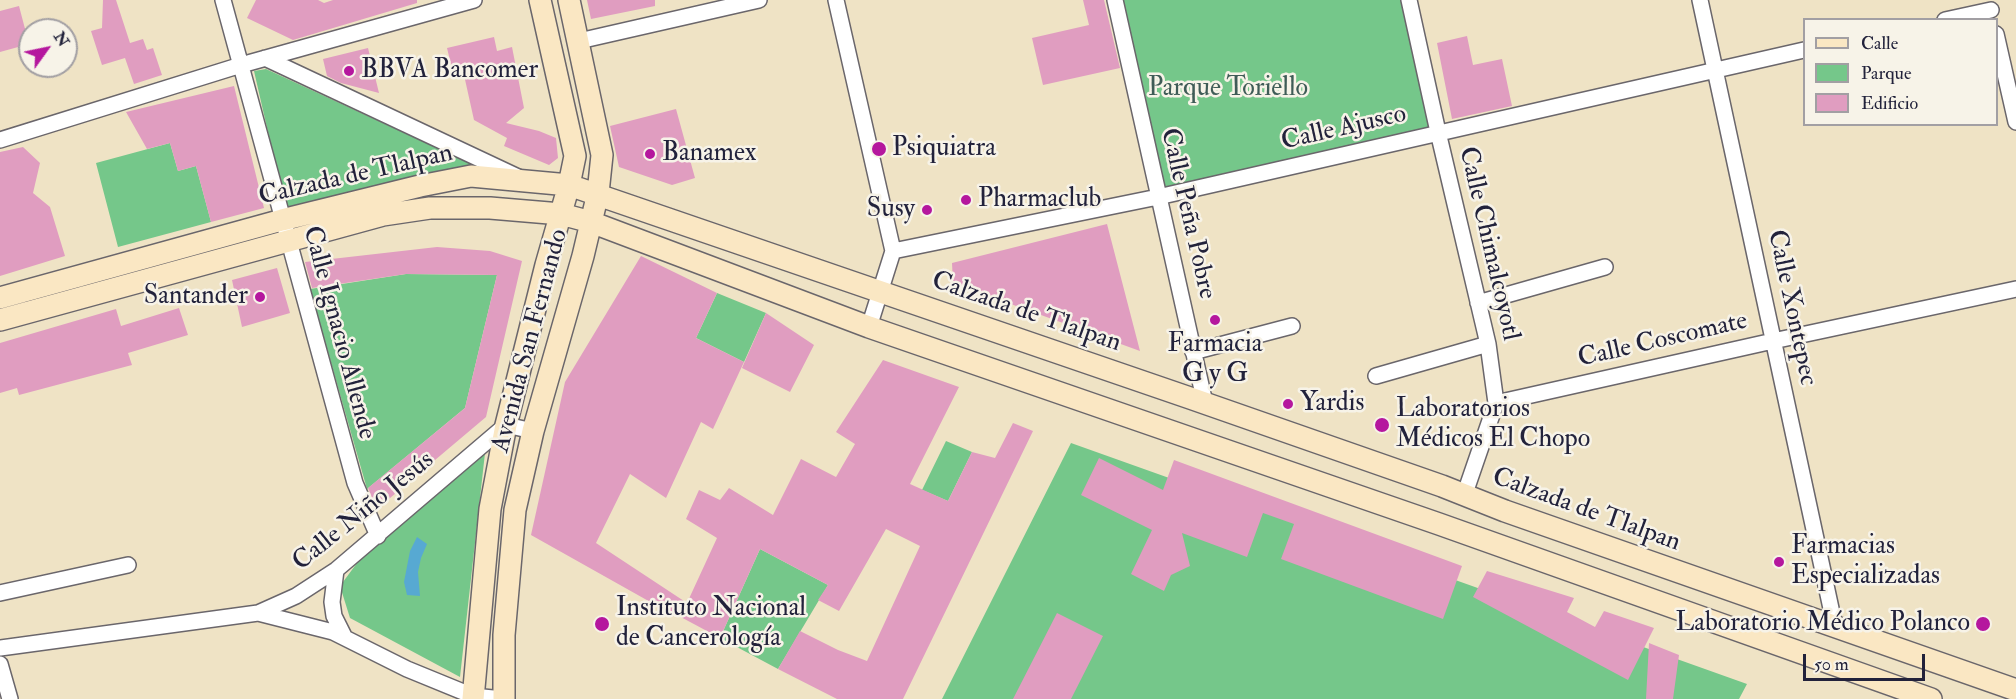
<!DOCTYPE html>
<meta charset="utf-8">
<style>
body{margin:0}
#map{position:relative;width:2016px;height:699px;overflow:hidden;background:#efe3c5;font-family:"IM FELL Double Pica",serif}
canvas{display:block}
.legend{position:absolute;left:1803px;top:18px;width:195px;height:108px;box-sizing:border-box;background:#f7f3e8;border:2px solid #a29fa3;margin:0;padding:8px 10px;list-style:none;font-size:18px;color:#22223b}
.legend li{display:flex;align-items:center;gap:12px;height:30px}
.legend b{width:30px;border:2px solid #a29fa3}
.north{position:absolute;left:18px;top:18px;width:60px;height:60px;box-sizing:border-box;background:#f7f3e8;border:2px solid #a29fa3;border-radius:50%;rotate:57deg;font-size:16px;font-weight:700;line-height:24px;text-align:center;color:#22223b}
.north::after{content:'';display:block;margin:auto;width:21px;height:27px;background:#b5179e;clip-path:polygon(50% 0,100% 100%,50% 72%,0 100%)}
.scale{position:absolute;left:1803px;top:654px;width:122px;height:27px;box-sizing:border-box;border:3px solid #22223b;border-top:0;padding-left:8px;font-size:18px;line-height:21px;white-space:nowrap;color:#22223b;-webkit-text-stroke:4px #f7f3e8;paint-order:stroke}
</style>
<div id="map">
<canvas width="2016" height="699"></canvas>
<ul class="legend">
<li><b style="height:8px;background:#fae7c3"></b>Calle</li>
<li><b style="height:16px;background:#75c78a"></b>Parque</li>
<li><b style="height:16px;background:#e09dc0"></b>Edificio</li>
</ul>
<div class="north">N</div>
<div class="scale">50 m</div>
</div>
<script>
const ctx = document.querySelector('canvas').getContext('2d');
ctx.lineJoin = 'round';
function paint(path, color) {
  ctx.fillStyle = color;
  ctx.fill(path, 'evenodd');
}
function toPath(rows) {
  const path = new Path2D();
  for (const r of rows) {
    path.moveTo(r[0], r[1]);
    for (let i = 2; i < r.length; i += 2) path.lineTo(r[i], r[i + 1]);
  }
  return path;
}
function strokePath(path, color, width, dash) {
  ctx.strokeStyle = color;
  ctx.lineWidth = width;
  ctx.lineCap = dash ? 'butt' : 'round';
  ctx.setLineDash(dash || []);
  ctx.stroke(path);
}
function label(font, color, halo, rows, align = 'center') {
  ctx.font = font + ' "IM FELL Double Pica",serif';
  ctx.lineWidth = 5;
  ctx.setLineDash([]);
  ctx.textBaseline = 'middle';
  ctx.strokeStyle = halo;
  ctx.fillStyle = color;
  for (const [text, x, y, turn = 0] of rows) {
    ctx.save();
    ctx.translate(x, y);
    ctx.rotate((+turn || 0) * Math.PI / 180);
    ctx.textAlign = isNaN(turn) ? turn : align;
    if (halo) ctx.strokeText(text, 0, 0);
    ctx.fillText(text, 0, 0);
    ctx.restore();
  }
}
const green = toPath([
 [1115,0,1409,0,1438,132,1158,197],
 [266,69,478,167,287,215,254,71],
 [170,143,178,171,196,166,211,222,118,247,96,163],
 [406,274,497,275,465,408,367,489,310,289],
 [717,293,766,313,744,362,696,338],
 [946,441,972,452,948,501,922,490],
 [1071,443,1747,684,1739,699,942,699],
 [485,453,460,677,350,618,340,586,360,559],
 [760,549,828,585,778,669,720,638]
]);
const water = toPath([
 [417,537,427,544,421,558,418,572,420,596,407,595,404,582,410,551]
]);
const building = toPath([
 [103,0,116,0,130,43,143,39,147,50,153,48,162,75,134,84,125,58,102,65,91,31,102,28],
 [256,0,318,0,324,3,333,0,417,0,417,3,293,40,247,18],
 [587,0,655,0,655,6,591,19],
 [1083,0,1104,0,1120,68,1043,85,1032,38,1089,25],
 [19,6,29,44,0,52,0,11],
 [1467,36,1473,65,1502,59,1512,106,1452,119,1437,43],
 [494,37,497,51,512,47,524,108,506,123,539,131,556,138,558,158,549,165,504,146,507,138,474,120,464,75,454,77,447,48],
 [368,48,379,93,341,83,327,76,323,59],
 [234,86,264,208,211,222,196,166,178,171,170,143,147,149,126,112],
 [676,109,695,178,672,185,619,167,610,126],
 [23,147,40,163,33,193,50,207,65,256,0,276,0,152],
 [1107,224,1140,351,953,283,952,263],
 [437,247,490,251,522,261,486,417,377,509,368,488,465,408,497,275,406,274,312,288,305,262],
 [641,256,717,293,696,338,744,362,713,429,701,422,666,498,630,474,596,543,687,603,717,538,686,519,699,490,720,500,729,488,773,515,801,459,836,477,855,444,836,432,883,360,959,387,910,484,948,501,972,452,995,458,1013,423,1033,431,903,699,837,699,778,669,800,631,838,650,867,661,920,546,886,529,839,611,818,600,828,585,760,549,720,638,677,615,677,617,531,535,565,382],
 [277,268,290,313,242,327,232,280],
 [179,308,188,335,128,353,132,365,19,395,17,388,0,393,0,343,116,309,121,326],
 [766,313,814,345,790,392,742,368],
 [1099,458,1163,490,1174,460,1462,566,1443,619,1281,559,1294,524,1263,513,1247,557,1182,533,1190,566,1171,575,1164,591,1131,574,1152,530,1081,495],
 [1487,571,1574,598,1567,612,1595,627,1604,611,1654,628,1628,680,1473,597],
 [1057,613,1103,636,1071,699,1013,699],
 [1649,643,1679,655,1673,699,1646,699]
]);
const street = toPath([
 [223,0,355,483,378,536],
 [836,0,893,251,869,327],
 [1115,0,1205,403],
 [1409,0,1438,132,1488,344,1496,403,1464,496],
 [1700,0,1835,627],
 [1945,20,1991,10],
 [1996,34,2016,122],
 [579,41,759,0],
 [265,58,518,177],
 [0,140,241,65,474,0],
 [893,251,1158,197,1804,50],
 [1478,303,1605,267],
 [1193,352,1292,326],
 [1376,376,1488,344],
 [1496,403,1773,341,2016,289],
 [336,570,332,602,334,616,344,636],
 [0,593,128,565],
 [258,613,333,632,407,669,473,696,503,699],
 [0,648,258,613,296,596,336,570,506,425,533,431],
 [0,664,10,699]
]);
const secondary = toPath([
 [0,298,282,220,420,186,471,176,569,185,1190,398,1442,486,1505,511,2016,690],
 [0,320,383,215,430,208,490,208,561,214,591,222,869,327,1439,524,1931,699],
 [473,699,490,509,506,425,546,265,569,185,575,156,540,0],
 [504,699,504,635,515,510,533,431,583,256,598,193,602,155,569,0]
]);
const markers = [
 [349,71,6,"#b5179e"],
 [879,149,8,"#b5179e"],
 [650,154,6,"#b5179e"],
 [966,200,6,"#b5179e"],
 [927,210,6,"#b5179e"],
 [260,297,6,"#b5179e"],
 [1215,320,6,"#b5179e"],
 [1288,404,6,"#b5179e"],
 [1382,425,8,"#b5179e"],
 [1779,562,6,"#b5179e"],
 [602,624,8,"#b5179e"],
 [1983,624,8,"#b5179e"]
];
const poiNames = [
 ["BBVA Bancomer",361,71],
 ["Psiquiatra",892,149],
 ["Banamex",662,154],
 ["Pharmaclub",978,200],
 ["Susy",915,210,"right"],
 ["Santander",248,297,"right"],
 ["Farmacia",1215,345,"center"],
 ["G y G",1215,375,"center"],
 ["Yardis",1300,404],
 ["Laboratorios",1396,410],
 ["Médicos El Chopo",1396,440],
 ["Farmacias",1791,547],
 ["Especializadas",1791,577],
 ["Instituto Nacional",616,609],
 ["de Cancerología",616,639],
 ["Laboratorio Médico Polanco",1970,624,"right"]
];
const parkNames = [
 ["Parque Toriello",1228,89]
];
const streetNames = [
 ["Calle Ajusco",1344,129,-13],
 ["Calzada de Tlalpan",356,176,-13],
 ["Calle Peña Pobre",1187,214,77],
 ["Calle Chimalcoyotl",1488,244,77],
 ["Calle Xontepec",1791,308,78],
 ["Calzada de Tlalpan",1026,313,19],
 ["Calle Ignacio Allende",338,333,75],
 ["Avenida San Fernando",531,341,-75],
 ["Calle Coscomate",1663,341,-13],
 ["Calzada de Tlalpan",1586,511,20],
 ["Calle Niño Jesús",364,512,-39]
];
paint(green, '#75c78a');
paint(water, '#57a9d2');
paint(building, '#e09dc0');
strokePath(street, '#6a666b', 18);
strokePath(secondary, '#6a666b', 24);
strokePath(street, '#fff', 15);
strokePath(secondary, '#fae7c3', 21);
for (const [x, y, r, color] of markers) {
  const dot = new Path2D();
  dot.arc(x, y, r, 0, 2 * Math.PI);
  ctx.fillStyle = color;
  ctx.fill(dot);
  strokePath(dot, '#f7f3e8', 2);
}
label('26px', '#22223b', '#f7f3e8', poiNames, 'left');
label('26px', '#3f5c57', '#f7f3e8', parkNames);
label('26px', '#22223b', '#f7f3e8', streetNames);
</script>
